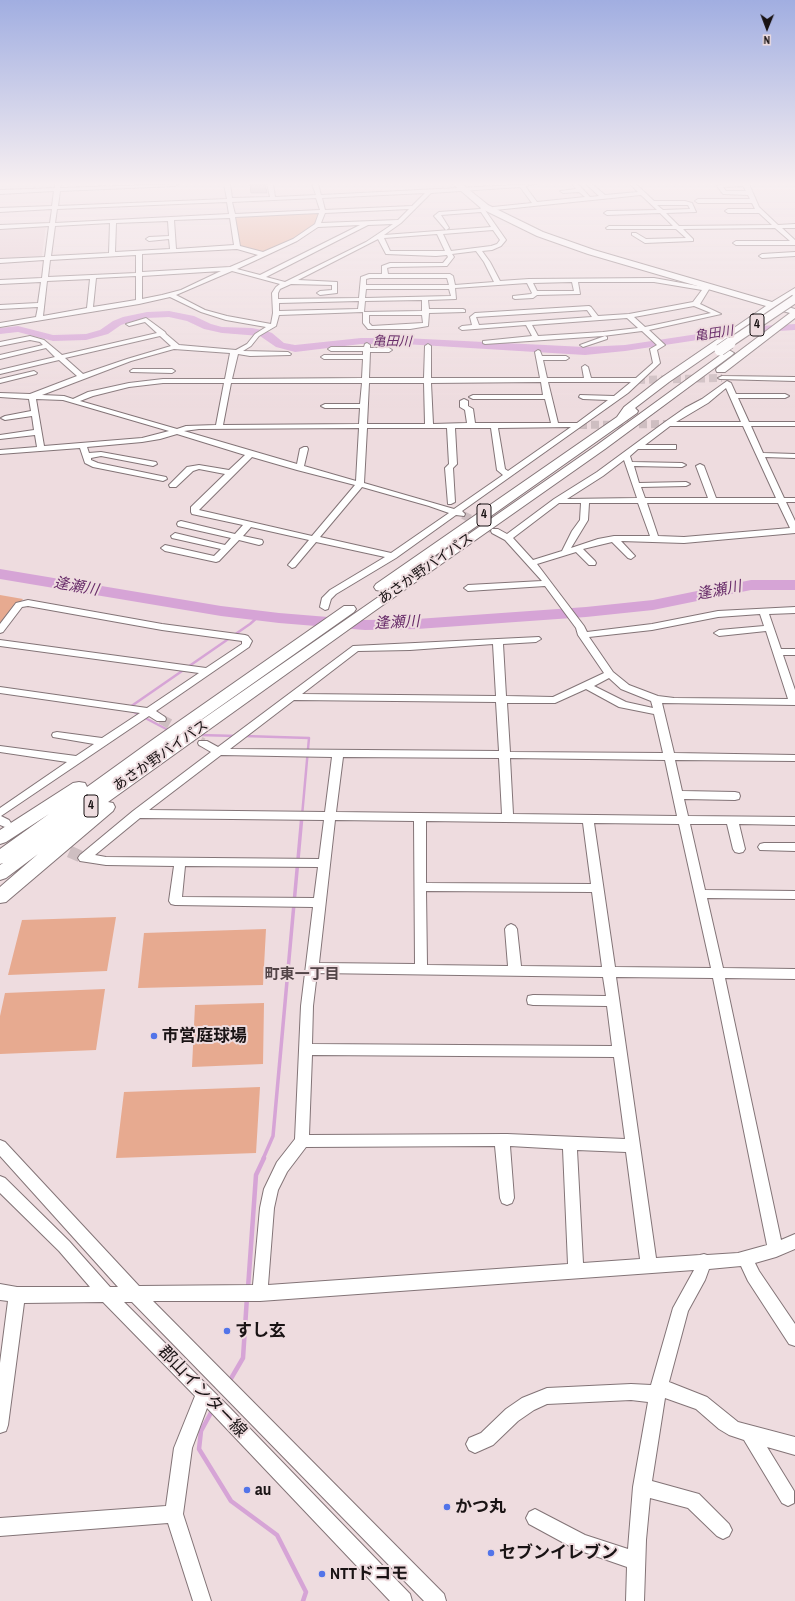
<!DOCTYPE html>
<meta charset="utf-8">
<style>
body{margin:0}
#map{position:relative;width:795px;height:1601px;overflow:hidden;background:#eedcdf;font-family:"Archivo Narrow",sans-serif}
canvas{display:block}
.north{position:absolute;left:747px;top:8px;width:40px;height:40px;-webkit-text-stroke:3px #eedcdf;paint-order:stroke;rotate:181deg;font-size:11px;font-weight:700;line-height:16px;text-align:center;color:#191314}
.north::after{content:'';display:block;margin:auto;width:14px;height:18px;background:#191314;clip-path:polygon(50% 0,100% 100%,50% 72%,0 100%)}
</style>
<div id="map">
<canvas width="795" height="1601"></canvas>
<div class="north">N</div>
</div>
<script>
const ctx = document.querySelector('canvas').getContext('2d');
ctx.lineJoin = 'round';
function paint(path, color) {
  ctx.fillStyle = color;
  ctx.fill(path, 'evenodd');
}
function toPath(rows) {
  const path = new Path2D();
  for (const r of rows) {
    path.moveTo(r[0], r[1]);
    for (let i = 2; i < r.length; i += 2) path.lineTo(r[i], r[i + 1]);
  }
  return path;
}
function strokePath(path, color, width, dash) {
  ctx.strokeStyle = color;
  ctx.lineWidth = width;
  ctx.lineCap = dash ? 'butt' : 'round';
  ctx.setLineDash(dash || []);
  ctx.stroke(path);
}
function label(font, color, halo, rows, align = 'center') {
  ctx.font = font + ' "Archivo Narrow","Noto Sans JP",sans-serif';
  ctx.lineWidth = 4;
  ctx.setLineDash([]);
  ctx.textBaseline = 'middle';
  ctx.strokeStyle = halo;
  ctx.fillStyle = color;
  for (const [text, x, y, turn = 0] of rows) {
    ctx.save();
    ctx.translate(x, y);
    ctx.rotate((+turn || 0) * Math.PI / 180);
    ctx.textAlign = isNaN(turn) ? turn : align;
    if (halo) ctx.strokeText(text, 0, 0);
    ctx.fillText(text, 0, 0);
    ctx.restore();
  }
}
const built = toPath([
 [46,226,42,256,0,259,0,229]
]);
const green = toPath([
 [320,212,314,225,298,237,262,253,240,246,235,217],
 [0,595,23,599,0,627],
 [116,917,107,971,8,975,22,920],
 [266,929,263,985,138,988,144,933],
 [105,989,96,1050,0,1054,0,1016,5,993],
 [264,1003,263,1064,192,1067,195,1005],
 [260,1087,256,1153,116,1158,124,1092]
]);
const streamFar2 = toPath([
 [130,707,250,624,259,616],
 [130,710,170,731],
 [199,735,237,736],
 [244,736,309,738,302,816]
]);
const streamFar1 = toPath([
 [263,1159,273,1136,302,815]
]);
const stream = toPath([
 [248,1288,256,1175,264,1158],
 [229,1382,243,1358,247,1297],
 [213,1409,201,1431,199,1449,231,1501,277,1535,306,1592,303,1601]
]);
const river = toPath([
 [169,311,194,316,211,324,222,327,252,328,267,331,272,333,284,343,295,345,361,338,404,338,585,347,625,345,744,327,795,324,795,330,744,333,625,351,585,355,404,344,361,344,295,352,276,347,260,336,222,333,204,329,187,321,169,317,147,318,130,322,121,325,108,334,86,340,53,341,18,332,0,334,0,328,18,326,53,335,86,334,100,330,113,321,123,317,147,312,169,311],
 [0,569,221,606,279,613,365,620,417,619,586,607,653,600,751,580,795,580,795,590,751,590,653,610,586,617,417,629,365,630,279,623,221,616,0,579,0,569]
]);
const building = toPath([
 [250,184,265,184,267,193,251,193,250,184]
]);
const minorTunnelFar2 = toPath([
 [637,380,722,378],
 [579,425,668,424],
 [463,515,495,531]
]);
const minorTunnelFar1 = toPath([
 [161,719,203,743]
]);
const minorTunnel = toPath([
 [53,844,84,858]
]);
const minor = toPath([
 [55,184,61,184,60,188,178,184,175,186,60,191,58,206,227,199,224,184,230,184,232,198,270,197,267,184,273,184,275,197,316,195,312,184,318,184,321,195,536,184,525,186,537,202,585,197,579,192,563,193,560,191,576,189,572,184,578,184,590,197,599,196,586,184,592,184,605,195,638,192,630,184,636,184,654,201,685,201,692,203,696,212,666,213,679,226,772,225,759,213,728,213,725,211,728,209,755,209,752,203,698,203,695,201,698,199,750,199,748,195,723,194,717,186,724,184,749,184,759,207,778,225,795,224,795,228,782,228,795,240,795,245,736,245,733,243,736,241,790,241,775,228,683,229,693,239,693,241,645,243,632,235,632,233,636,233,646,239,686,238,676,229,607,229,606,228,609,226,673,226,660,213,607,215,604,213,607,211,657,210,641,195,495,210,492,208,493,207,532,203,520,187,431,193,401,223,384,235,491,227,481,212,441,215,449,228,446,230,434,216,439,212,480,209,485,205,488,207,485,210,506,240,501,246,492,250,482,251,490,262,500,281,529,279,654,278,704,287,708,284,711,286,700,304,721,314,649,330,665,345,657,350,660,363,628,393,462,511,465,514,464,516,456,515,396,558,336,594,331,599,328,609,325,610,320,607,322,598,330,590,385,557,316,542,295,567,292,568,288,565,309,540,251,527,243,536,262,540,263,542,262,544,259,545,239,540,219,561,216,562,165,551,161,548,165,545,214,556,221,549,172,538,171,536,175,533,225,545,231,538,178,526,177,524,178,522,181,521,235,534,243,525,192,514,191,512,191,507,225,474,199,469,193,471,176,487,170,487,169,485,187,467,199,465,229,470,245,455,177,434,160,439,142,442,87,447,89,453,101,452,156,462,157,464,153,466,101,456,91,458,91,460,98,463,166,477,167,479,163,481,93,467,85,463,80,448,0,454,0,450,37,447,35,435,0,439,0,435,34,430,32,416,5,420,1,418,5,416,31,411,29,399,0,397,0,393,30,394,77,376,59,360,0,374,0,370,55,357,46,348,0,359,0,355,43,345,40,342,30,340,0,346,0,342,30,336,44,340,62,355,157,333,145,322,129,326,126,324,146,318,165,332,166,334,179,345,236,350,247,344,255,334,266,327,226,320,201,312,170,297,139,304,0,327,0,323,36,317,38,307,0,309,0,305,38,303,41,282,0,284,0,280,42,278,44,260,0,263,0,259,45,257,49,226,0,229,0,225,50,223,52,209,0,212,0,208,52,206,54,191,0,194,0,190,55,188,55,184],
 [743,186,746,191,726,191,723,187,743,186],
 [425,193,412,206,325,210,322,198,425,193],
 [316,198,320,210,235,214,232,202,316,198],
 [227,202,229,214,55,223,57,209,227,202],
 [657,205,688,205,690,209,663,210,657,205],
 [409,209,398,220,321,223,325,213,409,209],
 [319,213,315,224,293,239,263,252,240,246,235,217,319,213],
 [230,218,234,245,176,249,174,220,230,218],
 [168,221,169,236,149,237,146,239,149,241,169,239,170,249,115,252,116,223,168,221],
 [110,223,109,253,51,256,55,226,110,223],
 [393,224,366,242,285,282,266,277,368,225,393,224],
 [360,225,260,275,237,269,297,241,318,227,360,225],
 [493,230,500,240,497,244,491,246,451,251,443,234,493,230],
 [437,234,445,251,390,251,384,238,437,234],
 [378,239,386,254,436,256,447,255,448,257,443,263,390,263,382,266,382,274,369,274,361,277,359,298,278,299,278,293,280,289,291,284,332,285,332,290,320,291,317,293,320,295,337,293,337,282,298,280,378,239],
 [237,249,258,255,230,267,142,272,142,254,237,249],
 [476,251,484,262,494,282,455,285,453,276,450,274,388,274,387,268,391,267,447,266,454,257,452,254,476,251],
 [136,255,136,273,48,277,50,260,136,255],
 [221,271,181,290,162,295,142,299,142,276,221,271],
 [232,271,280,284,276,287,272,293,273,313,271,324,227,316,205,310,176,295,232,271],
 [136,276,136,300,93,307,96,278,136,276],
 [370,278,447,278,449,285,366,285,366,279,370,278],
 [90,279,87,308,43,316,47,281,90,279],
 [572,282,574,291,537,291,533,283,572,282],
 [578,282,654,282,702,290,693,302,629,314,598,316,591,307,589,306,475,313,470,317,472,325,462,326,459,328,462,330,526,325,532,336,483,341,483,343,485,344,603,336,642,331,657,345,650,349,653,363,636,378,591,378,588,367,585,365,582,367,584,378,547,378,543,360,566,360,569,358,566,356,542,356,540,351,538,350,535,352,540,378,431,378,431,346,428,344,425,346,424,378,369,378,370,352,389,352,392,350,389,348,370,348,370,345,367,343,365,344,364,347,331,347,328,349,331,351,363,351,363,355,324,355,321,357,324,359,363,359,362,378,232,379,238,354,250,356,290,355,291,354,288,352,243,351,251,346,259,336,276,326,279,315,363,312,363,323,368,329,410,329,428,326,429,313,465,312,465,310,463,309,429,309,428,300,456,299,455,288,527,283,532,293,531,294,513,296,513,298,515,299,533,298,537,295,580,294,578,282],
 [366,289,449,289,451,296,365,298,366,289],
 [422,300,422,311,364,312,365,301,422,300],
 [359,301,358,309,279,311,279,303,359,301],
 [694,306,711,313,645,327,634,317,694,306],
 [587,310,592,317,479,325,476,317,587,310],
 [369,315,422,315,423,323,372,326,369,323,369,315],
 [627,318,638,328,603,332,538,336,532,325,627,318],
 [160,336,171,346,127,359,83,374,65,358,160,336],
 [174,349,230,353,225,379,163,379,129,383,88,392,73,399,64,396,42,395,131,361,174,349],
 [541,382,543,395,473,395,469,397,473,399,545,399,551,423,475,423,473,409,468,406,468,401,464,399,460,401,460,407,465,410,467,423,433,424,431,383,541,382],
 [548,382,631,382,614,396,580,395,579,397,583,399,608,400,577,423,558,423,548,382],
 [163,383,224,383,216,425,186,426,177,429,80,401,93,396,129,387,163,383],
 [231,383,362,383,360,404,325,404,321,406,325,408,360,408,359,424,223,425,231,383],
 [369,383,424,383,425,424,367,424,369,383],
 [36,399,63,400,169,431,142,438,44,446,36,399],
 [571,427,508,471,505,469,498,428,571,427],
 [359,428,356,481,304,466,308,449,307,447,304,447,300,449,297,464,184,431,199,429,359,428],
 [367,428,447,428,449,464,445,468,448,504,451,504,455,502,453,468,457,464,455,428,491,428,497,470,503,475,454,509,364,483,367,428],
 [252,457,297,470,355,485,312,536,199,510,252,457],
 [362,487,429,506,449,513,391,553,320,537,362,487],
 [795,252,795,256,762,258,759,256,762,254,795,252],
 [605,336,607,337,607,339,583,347,580,345,605,336],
 [133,369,172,369,175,371,172,373,131,372,130,371,133,369],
 [34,371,37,373,36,374,0,383,0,379,34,371],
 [722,376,795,377,795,381,720,379,718,378,722,376],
 [727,381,731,383,736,394,785,394,789,396,785,398,738,398,749,422,795,422,795,426,751,426,763,453,795,454,795,458,765,457,784,498,795,498,795,502,786,502,795,521,795,533,684,543,621,541,635,556,631,559,628,558,612,542,583,549,595,561,596,563,595,565,589,565,576,552,537,564,584,626,587,632,652,624,718,611,795,607,795,613,769,614,781,649,795,649,795,655,783,655,795,690,795,705,662,703,674,753,795,755,795,761,675,760,682,791,735,792,739,793,740,796,739,799,735,800,684,799,688,816,795,817,795,825,739,824,745,849,743,852,739,853,735,852,733,849,727,824,690,824,705,890,795,891,795,899,707,898,723,968,795,969,795,979,725,978,781,1240,795,1234,795,1249,776,1257,755,1263,759,1271,795,1324,795,1346,789,1344,748,1281,741,1266,709,1269,705,1280,688,1311,669,1382,707,1397,738,1422,795,1437,795,1455,767,1447,794,1491,794,1503,788,1506,782,1503,744,1440,729,1435,719,1429,696,1409,665,1398,652,1481,699,1494,729,1524,732,1530,729,1536,723,1539,717,1536,688,1508,650,1498,646,1540,644,1601,626,1601,627,1567,575,1549,529,1524,526,1518,529,1512,535,1509,585,1535,628,1549,633,1487,648,1402,631,1400,547,1404,534,1410,518,1421,493,1445,475,1453,469,1450,466,1444,469,1438,481,1433,506,1409,522,1398,547,1388,631,1384,651,1385,673,1308,694,1270,260,1301,153,1301,444,1594,446,1601,424,1601,132,1302,124,1302,230,1408,410,1594,412,1601,390,1601,207,1408,192,1448,183,1514,211,1601,193,1601,168,1523,0,1536,0,1518,166,1506,174,1448,195,1396,103,1302,24,1303,8,1425,6,1431,0,1433,0,1363,8,1301,0,1300,0,1284,17,1287,90,1287,59,1251,0,1193,0,1176,5,1178,69,1241,110,1287,118,1287,0,1156,0,1140,5,1142,139,1286,253,1285,260,1208,264,1189,277,1162,295,1139,301,1006,313,907,175,905,171,904,169,901,174,866,106,865,80,861,78,858,80,855,133,811,211,752,199,745,198,743,199,741,207,741,218,747,353,646,539,637,541,639,536,642,503,644,506,696,553,697,604,673,578,635,576,628,545,586,468,591,464,588,468,585,542,581,505,540,492,533,491,531,492,529,498,529,507,534,554,499,597,472,665,422,685,408,702,399,727,381],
 [726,388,741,422,676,422,708,403,726,388],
 [670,426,743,426,776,498,716,498,704,466,700,464,696,466,708,498,645,498,641,487,686,486,690,484,686,482,639,483,634,466,682,467,686,465,682,463,632,462,630,456,638,449,676,449,676,445,645,445,670,426],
 [624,460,637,498,567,499,603,476,624,460],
 [559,503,581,503,580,520,572,531,562,551,533,560,513,538,559,503],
 [589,503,638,503,650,536,614,536,598,539,571,548,588,520,589,503],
 [647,503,778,503,790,528,684,537,658,536,647,503],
 [760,614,764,626,719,630,714,633,719,636,766,631,788,699,674,698,658,696,629,685,613,672,589,637,652,630,718,617,760,614],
 [493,644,496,696,302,694,358,651,410,650,493,644],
 [609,678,621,689,651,701,653,708,626,702,594,686,609,678],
 [586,689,619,707,654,714,663,753,510,752,507,703,555,703,586,689],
 [294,700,496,702,499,751,230,749,294,700],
 [221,755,332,757,325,812,149,810,221,755],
 [343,757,499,758,502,814,336,812,343,757],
 [510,758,665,760,677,816,513,814,510,758],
 [140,818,324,820,319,859,106,857,95,855,140,818],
 [335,820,414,821,415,964,319,963,335,820],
 [426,821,583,823,591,884,426,883,426,821],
 [594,823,679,824,711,968,615,967,594,823],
 [185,866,318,867,314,898,182,897,185,866],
 [426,891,592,892,602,967,521,966,517,929,515,926,511,924,507,926,505,929,508,966,427,965,426,891],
 [317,973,603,977,606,996,533,995,528,996,527,1000,528,1004,533,1005,607,1006,612,1046,312,1044,313,1006,317,973],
 [616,977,713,978,767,1245,738,1253,707,1255,704,1254,700,1255,656,1258,616,977],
 [312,1055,614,1057,625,1139,507,1134,309,1135,312,1055],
 [495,1146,500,1198,502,1203,507,1205,512,1203,514,1198,510,1146,563,1149,568,1264,268,1285,274,1208,278,1190,287,1172,306,1147,495,1146],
 [577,1150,626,1152,640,1259,583,1263,577,1150],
 [28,600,162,624,245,635,248,636,252,641,249,647,156,711,165,717,166,719,165,721,157,721,149,716,1,816,9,820,11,823,9,826,5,827,0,825,0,808,67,762,0,752,0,746,76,756,94,744,53,737,52,735,53,733,57,732,102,738,140,713,0,693,0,687,147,708,199,673,0,646,0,640,206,668,242,644,242,641,162,630,28,606,22,607,3,632,0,633,0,624,16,603,28,600],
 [764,843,795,843,795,851,760,850,758,847,760,844,764,843]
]);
const highway = toPath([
 [453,184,462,184,488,205,543,232,594,250,772,302,795,288,795,295,781,305,795,309,795,318,725,372,717,372,716,370,717,368,790,313,775,309,669,382,635,408,638,411,637,413,386,590,381,591,376,590,374,587,376,584,617,417,624,407,661,378,766,306,588,254,537,236,482,209,453,184],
 [729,350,734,353,732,355,605,449,373,612,108,802,113,803,115,807,113,811,6,902,0,903,0,887,38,854,6,878,0,880,0,865,3,863,0,864,0,849,49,814,6,842,0,844,0,830,73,783,79,782,85,783,87,787,155,738,344,606,354,606,356,609,354,612,154,753,597,445,726,351,729,350]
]);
const highwayBridgeFar1 = toPath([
 [728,344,795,299]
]);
const highwayBridge = toPath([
 [720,350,730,343]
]);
const markers = [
 [154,1036,4,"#5274e9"],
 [227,1331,4,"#5274e9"],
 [247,1490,4,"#5274e9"],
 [447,1507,4,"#5274e9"],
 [491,1553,4,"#5274e9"],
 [322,1574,4,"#5274e9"]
];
const shields = [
 [757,325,14],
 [484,515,14],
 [91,806,14]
];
const shieldNames = [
 ["4",757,325],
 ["4",484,515],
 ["4",91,806]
];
const farWaternames = [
 ["亀田川",714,334,-9],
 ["亀田川",392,342,1]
];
const streetNames = [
 ["あさか野バイパス",426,569,-35],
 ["あさか野バイパス",161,756,-35]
];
const waterNames = [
 ["逢瀬川",76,587,10],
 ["逢瀬川",719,591,-11],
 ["逢瀬川",397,623,-3]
];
const neighbourhoodNames = [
 ["町東一丁目",302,975]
];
const nearPoinames = [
 ["市営庭球場",162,1036],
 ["すし玄",235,1331],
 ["au",255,1490],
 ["かつ丸",455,1507],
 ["セブンイレブン",499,1553],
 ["NTTドコモ",330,1574]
];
const nearStreetnames = [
 ["郡山インター線",202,1392,46]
];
paint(built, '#e6ccd1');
paint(green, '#e7aa90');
strokePath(streamFar2, '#d6a4d6', 2.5);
strokePath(streamFar1, '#d6a4d6', 3.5);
strokePath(stream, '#d6a4d6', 4.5);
paint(river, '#d6a4d6');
paint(building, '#b1a3aa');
strokePath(building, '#796b72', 1);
strokePath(minorTunnelFar2, '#cebec1', 8, [8, 4]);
strokePath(minorTunnelFar1, '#cebec1', 10, [10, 5]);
strokePath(minorTunnel, '#cebec1', 12, [12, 6]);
strokePath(minor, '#837477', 2);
strokePath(highway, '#837477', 2);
paint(minor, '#fff');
paint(highway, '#fff');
strokePath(highwayBridgeFar1, '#837477', 10, []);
strokePath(highwayBridge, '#837477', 12, []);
strokePath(highwayBridgeFar1, '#fff', 8);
strokePath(highwayBridge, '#fff', 11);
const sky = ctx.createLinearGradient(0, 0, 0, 408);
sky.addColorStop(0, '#a1aee1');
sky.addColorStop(0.45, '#f7eff1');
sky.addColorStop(1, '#f7eff100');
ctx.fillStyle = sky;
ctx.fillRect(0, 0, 795, 408);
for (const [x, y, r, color] of markers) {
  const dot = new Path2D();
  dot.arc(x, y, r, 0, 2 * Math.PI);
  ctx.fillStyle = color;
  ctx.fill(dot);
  strokePath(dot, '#eedcdf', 1.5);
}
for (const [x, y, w] of shields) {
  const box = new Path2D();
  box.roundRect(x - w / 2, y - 11, w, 22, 3);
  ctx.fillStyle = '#eedcdf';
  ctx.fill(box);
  strokePath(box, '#191314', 1);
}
label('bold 13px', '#191314', null, shieldNames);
label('italic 13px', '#692d6a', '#eedcdf', farWaternames);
label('14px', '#191314', '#eedcdf', streetNames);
label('italic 15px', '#692d6a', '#eedcdf', waterNames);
label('bold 15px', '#534548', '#eedcdf', neighbourhoodNames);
label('bold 17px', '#191314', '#eedcdf', nearPoinames, 'left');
label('17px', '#191314', '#eedcdf', nearStreetnames);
</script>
